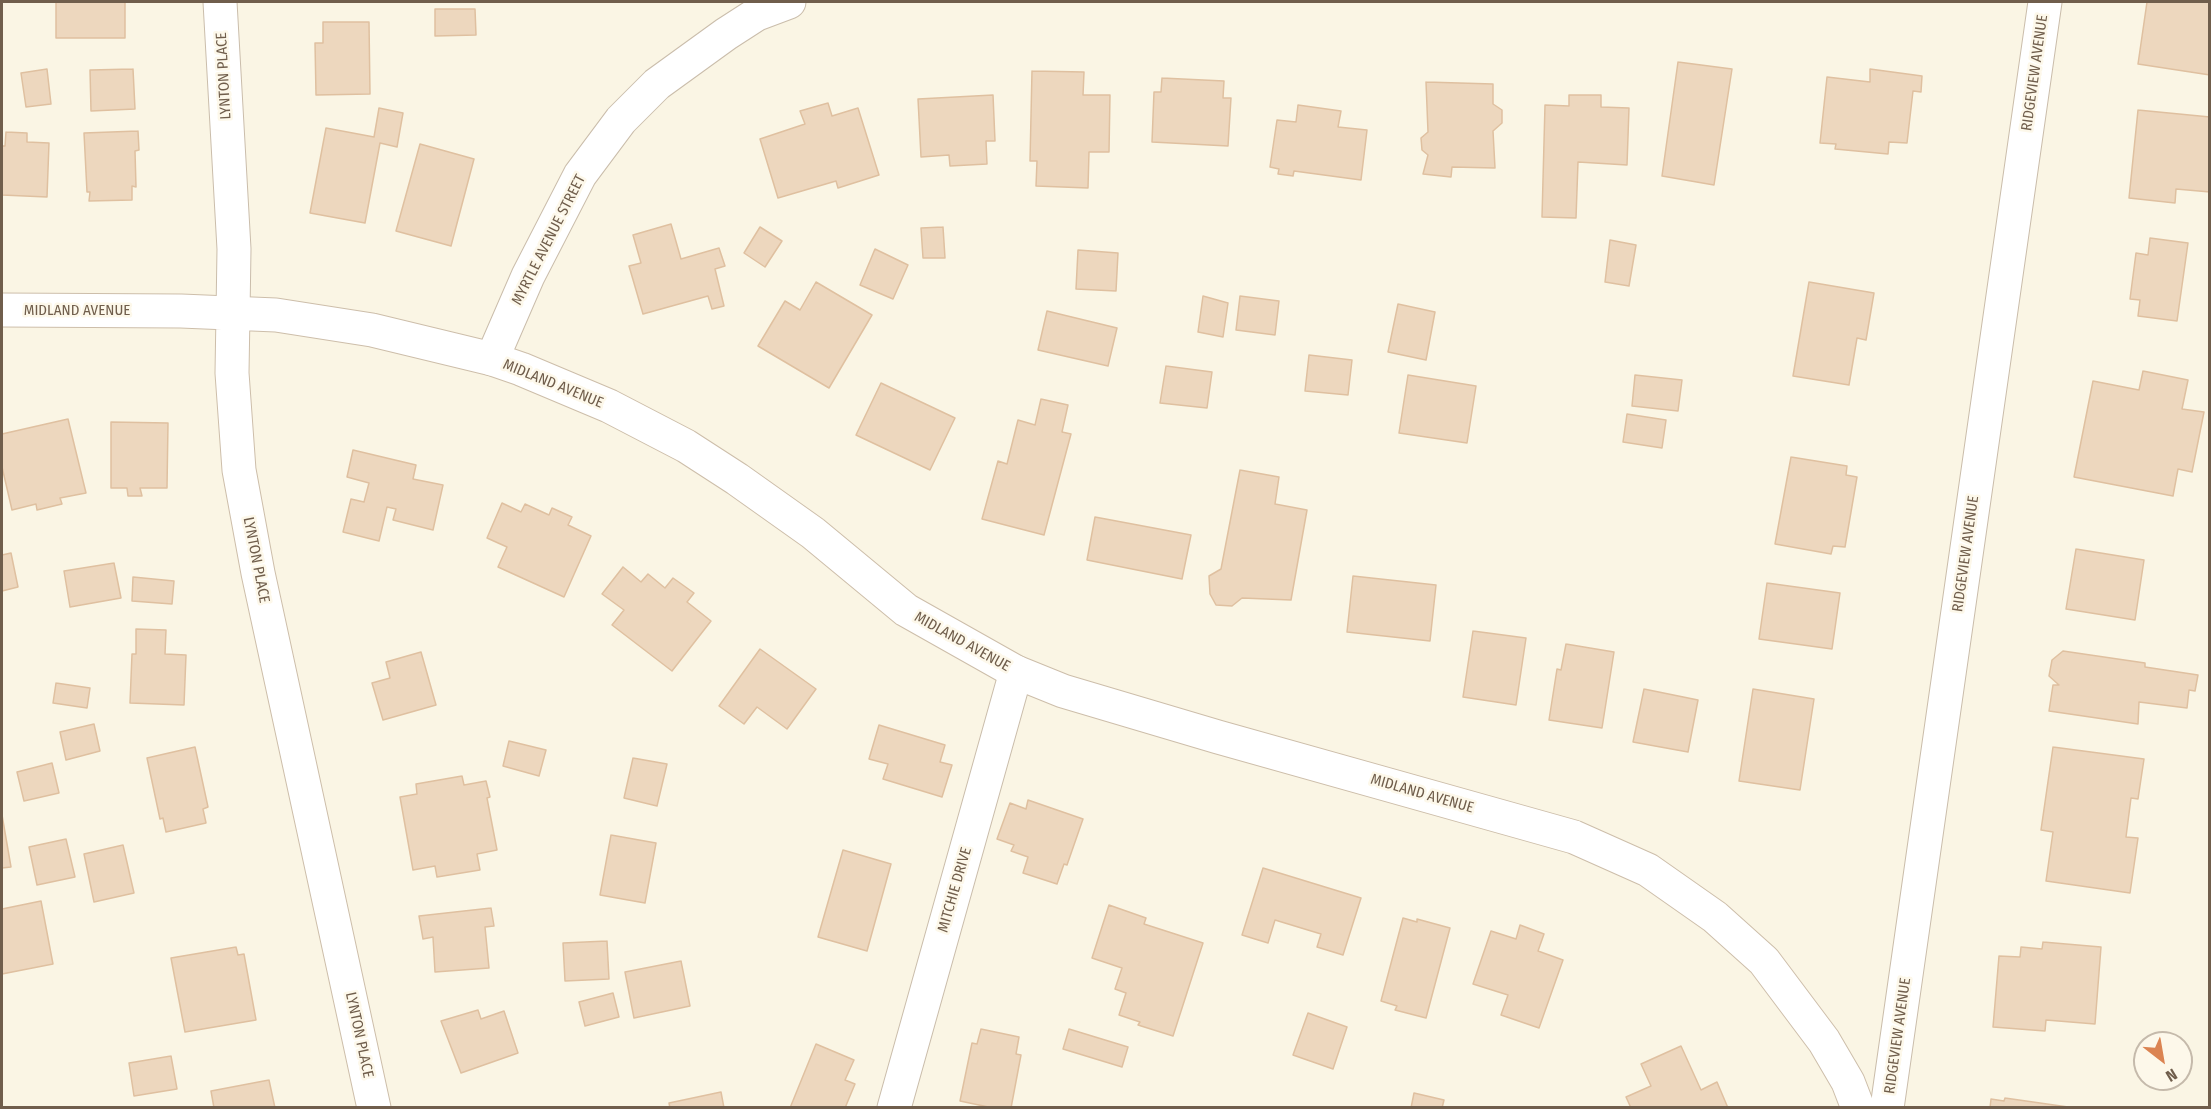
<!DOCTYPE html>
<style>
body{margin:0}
#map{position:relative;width:2211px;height:1109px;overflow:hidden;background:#faf5e4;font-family:"Fira Sans Condensed",sans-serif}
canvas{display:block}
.frame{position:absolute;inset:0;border:3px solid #705e4c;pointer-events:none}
.north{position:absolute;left:2133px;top:1031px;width:60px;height:60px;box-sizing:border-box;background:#fdf8ea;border:2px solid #c5baab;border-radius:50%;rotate:149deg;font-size:16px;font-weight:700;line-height:24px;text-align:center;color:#705e4c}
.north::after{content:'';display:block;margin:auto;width:21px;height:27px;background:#db8452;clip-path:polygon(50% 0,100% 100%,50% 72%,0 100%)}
</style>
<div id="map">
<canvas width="2211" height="1109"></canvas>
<div class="frame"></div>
<div class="north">N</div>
</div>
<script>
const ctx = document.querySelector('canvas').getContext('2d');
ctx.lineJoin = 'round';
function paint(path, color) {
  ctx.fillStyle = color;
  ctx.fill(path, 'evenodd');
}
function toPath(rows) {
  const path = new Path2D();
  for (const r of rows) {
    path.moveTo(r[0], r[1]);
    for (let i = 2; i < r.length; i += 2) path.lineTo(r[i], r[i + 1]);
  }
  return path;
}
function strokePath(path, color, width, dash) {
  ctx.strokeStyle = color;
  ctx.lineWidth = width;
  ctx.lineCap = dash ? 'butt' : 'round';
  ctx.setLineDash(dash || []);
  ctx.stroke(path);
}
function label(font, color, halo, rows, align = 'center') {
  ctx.font = font + ' "Fira Sans Condensed",sans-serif';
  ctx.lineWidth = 5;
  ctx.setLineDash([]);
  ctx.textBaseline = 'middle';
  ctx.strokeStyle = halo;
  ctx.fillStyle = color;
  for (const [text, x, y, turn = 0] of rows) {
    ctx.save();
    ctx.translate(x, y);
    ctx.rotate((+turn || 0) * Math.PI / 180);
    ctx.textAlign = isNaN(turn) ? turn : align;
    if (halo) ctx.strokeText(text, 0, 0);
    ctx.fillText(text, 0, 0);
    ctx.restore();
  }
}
const building = toPath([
 [56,2,125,2,125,38,56,38,56,2],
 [2147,2,2210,2,2210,75,2138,64,2147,2],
 [435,9,475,9,476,35,435,36,435,9],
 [323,22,369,22,370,94,316,95,315,43,323,43,323,22],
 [1678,62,1732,69,1714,185,1662,176,1678,62],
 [47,69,51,104,26,107,21,73,47,69],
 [133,69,135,109,91,111,90,70,133,69],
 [1870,69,1922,76,1921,92,1913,91,1907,143,1889,142,1888,154,1835,149,1836,144,1820,143,1827,77,1870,82,1870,69],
 [1032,71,1084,72,1083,95,1110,95,1109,152,1089,152,1088,188,1036,186,1037,161,1030,161,1032,71],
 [1162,78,1224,81,1223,98,1231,98,1228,146,1152,142,1154,92,1161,92,1162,78],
 [1426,82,1493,84,1493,104,1502,110,1502,123,1493,131,1495,168,1452,167,1451,177,1423,174,1428,155,1422,150,1421,138,1428,132,1426,82],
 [993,95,995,141,986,141,987,164,950,166,949,155,921,157,918,99,993,95],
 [1569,95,1601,95,1601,107,1629,108,1627,165,1578,162,1576,218,1542,217,1545,105,1569,106,1569,95],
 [828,103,832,116,858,108,879,175,838,188,836,181,778,198,760,139,805,124,800,111,828,103],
 [1298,105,1341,111,1338,127,1367,130,1361,180,1294,171,1293,176,1278,174,1279,169,1270,167,1277,120,1296,122,1298,105],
 [379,108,403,113,397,147,380,143,365,223,310,213,326,128,374,137,379,108],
 [2138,110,2210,117,2210,192,2176,189,2175,203,2129,198,2138,110],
 [138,131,139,150,135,151,136,187,132,186,132,200,89,201,90,192,87,192,84,133,138,131],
 [6,132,27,133,27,142,49,143,47,197,2,195,2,146,5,146,6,132],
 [420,144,474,159,451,246,396,231,420,144],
 [671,224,681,259,719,248,725,266,715,269,724,306,712,309,708,296,643,314,629,266,641,263,633,235,671,224],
 [760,227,782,241,765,267,744,253,760,227],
 [943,227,945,258,923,258,921,228,943,227],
 [2150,238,2188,243,2177,321,2138,316,2140,300,2130,299,2136,253,2148,255,2150,238],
 [1610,240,1636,245,1629,286,1605,282,1610,240],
 [875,249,908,265,893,299,860,285,875,249],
 [1078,250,1118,253,1116,291,1076,289,1078,250],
 [816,282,872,315,829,388,758,346,785,301,800,310,816,282],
 [1809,282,1874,293,1866,340,1857,338,1849,385,1793,376,1809,282],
 [1203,296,1228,303,1223,337,1198,332,1203,296],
 [1240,296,1279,301,1275,335,1236,330,1240,296],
 [1398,304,1435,312,1426,360,1388,352,1398,304],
 [1047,311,1117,328,1108,366,1038,350,1047,311],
 [1309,355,1352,360,1348,395,1305,391,1309,355],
 [1166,366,1212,372,1207,408,1160,403,1166,366],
 [2143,371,2188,380,2182,409,2204,412,2192,472,2178,469,2173,496,2074,477,2093,381,2139,390,2143,371],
 [1408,375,1476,386,1467,443,1399,433,1408,375],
 [1635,375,1682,380,1678,411,1632,406,1635,375],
 [881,383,955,418,930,470,856,435,881,383],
 [1041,399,1068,405,1062,432,1071,434,1044,535,982,519,998,461,1007,464,1018,420,1035,425,1041,399],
 [1627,414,1666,420,1662,448,1623,442,1627,414],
 [68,419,86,493,60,498,62,504,37,510,36,504,12,510,2,467,2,434,68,419],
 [111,422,168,423,167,488,140,488,142,496,128,496,127,488,111,488,111,422],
 [353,450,416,465,413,479,443,485,433,530,393,520,396,509,387,507,379,541,343,532,351,499,364,502,369,483,347,477,353,450],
 [1791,457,1847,466,1846,475,1857,477,1845,547,1833,546,1831,554,1775,544,1791,457],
 [1240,470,1279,477,1275,504,1307,510,1291,600,1242,598,1232,606,1216,605,1210,594,1209,576,1221,569,1240,470],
 [502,503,521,512,525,504,549,515,552,508,572,517,568,525,591,536,564,597,498,567,507,547,487,538,502,503],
 [1095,517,1191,535,1182,579,1087,560,1095,517],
 [2076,549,2144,560,2135,620,2066,609,2076,549],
 [11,553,18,587,2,591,2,555,11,553],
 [114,563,121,598,70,607,64,571,114,563],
 [623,567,641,582,648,574,665,588,673,578,694,593,687,602,711,621,672,671,612,625,624,610,602,594,623,567],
 [1353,576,1436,585,1430,641,1347,632,1353,576],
 [133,577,174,581,172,604,132,601,133,577],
 [1767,583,1840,593,1832,649,1759,639,1767,583],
 [136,629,166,630,165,654,186,655,184,705,130,703,132,654,136,654,136,629],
 [1473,631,1526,638,1516,705,1463,697,1473,631],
 [1566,644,1614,652,1602,728,1549,720,1557,669,1561,670,1566,644],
 [760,649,816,689,787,729,757,707,744,724,719,706,760,649],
 [2063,651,2145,663,2145,667,2198,675,2195,691,2189,690,2187,708,2139,702,2138,724,2049,711,2053,685,2059,685,2049,676,2052,660,2063,651],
 [421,652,436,705,383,720,372,683,390,678,386,662,421,652],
 [56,683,90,688,87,708,53,703,56,683],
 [1644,689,1698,700,1688,752,1633,742,1644,689],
 [1753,689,1814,699,1800,790,1739,781,1753,689],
 [94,724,100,751,66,760,60,732,94,724],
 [879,725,945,745,940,762,952,765,942,797,883,779,888,764,869,759,879,725],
 [509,741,546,750,539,776,503,766,509,741],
 [195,747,208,807,203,809,206,823,166,832,163,818,160,819,147,758,195,747],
 [2053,747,2144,759,2138,799,2131,798,2126,837,2138,838,2130,893,2046,881,2053,832,2041,830,2053,747],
 [633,758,667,764,657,806,624,798,633,758],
 [52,763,59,793,24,801,17,772,52,763],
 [462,776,464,785,486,781,490,797,487,798,497,850,477,854,480,870,437,877,435,866,413,870,400,797,417,794,416,784,462,776],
 [1028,800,1083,819,1067,865,1064,864,1057,884,1023,873,1028,857,1011,851,1014,845,997,839,1010,803,1026,809,1028,800],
 [2,815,11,867,2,868,2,815],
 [611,835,656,843,645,903,600,895,611,835],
 [66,839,75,877,37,885,29,847,66,839],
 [123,845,134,893,94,902,84,854,123,845],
 [843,850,891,864,867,951,818,937,843,850],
 [1263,868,1361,898,1343,955,1317,947,1321,934,1275,920,1268,943,1242,935,1263,868],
 [41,901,53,964,2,974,2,909,41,901],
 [1109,905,1146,918,1144,924,1203,943,1173,1036,1138,1025,1140,1022,1119,1015,1126,993,1115,989,1122,968,1092,958,1109,905],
 [491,908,494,926,485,927,489,968,435,972,433,937,423,939,419,916,491,908],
 [1403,918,1417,922,1417,919,1450,928,1426,1018,1395,1010,1397,1006,1381,1001,1403,918],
 [1520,925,1544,934,1538,951,1563,960,1539,1028,1501,1015,1508,995,1473,984,1491,931,1516,939,1520,925],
 [607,941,609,979,565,981,563,943,607,941],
 [2043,942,2101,947,2095,1024,2046,1020,2045,1031,1993,1027,1999,956,2020,957,2021,947,2042,949,2043,942],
 [236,947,238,955,244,954,256,1020,185,1032,171,958,236,947],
 [681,961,690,1006,634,1018,625,972,681,961],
 [613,993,619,1017,585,1026,579,1002,613,993],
 [478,1010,481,1019,504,1011,518,1053,461,1073,441,1021,478,1010],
 [1308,1013,1347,1027,1333,1069,1293,1055,1308,1013],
 [981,1029,1019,1037,1016,1054,1021,1055,1011,1108,993,1108,960,1101,972,1043,977,1044,981,1029],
 [1069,1029,1128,1047,1122,1067,1063,1049,1069,1029],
 [816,1044,854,1060,845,1080,855,1084,845,1108,790,1108,816,1044],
 [1681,1046,1701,1090,1717,1082,1728,1108,1631,1108,1626,1097,1651,1086,1641,1064,1681,1046],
 [171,1056,177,1089,134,1096,129,1063,171,1056],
 [269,1080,275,1108,214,1108,211,1091,269,1080],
 [721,1092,724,1108,670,1108,669,1103,721,1092],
 [1414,1093,1444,1100,1442,1108,1411,1108,1414,1093],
 [2005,1098,2075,1108,1990,1108,1991,1099,2004,1101,2005,1098]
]);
const street = toPath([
 [220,2,234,249,233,313],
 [492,359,528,276,580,175,621,120,657,84,726,34,757,14,789,2],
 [894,1108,1016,672],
 [1887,1108,2045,2]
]);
const secondary = toPath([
 [2,310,181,311,276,315,372,330,492,359,521,369,609,406,686,446,737,479,813,533,906,610,1016,672,1063,691,1218,737,1574,837,1648,870,1715,917,1764,961,1824,1041,1848,1082,1858,1108],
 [233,313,232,373,239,470,258,573,374,1108]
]);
const streetNames = [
 ["RIDGEVIEW AVENUE",2035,73,-82],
 ["LYNTON PLACE",224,76,-93],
 ["MYRTLE AVENUE STREET",549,240,-63],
 ["MIDLAND AVENUE",77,311],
 ["MIDLAND AVENUE",553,384,22],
 ["RIDGEVIEW AVENUE",1966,554,-82],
 ["LYNTON PLACE",256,560,79],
 ["MIDLAND AVENUE",962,642,29],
 ["MIDLAND AVENUE",1422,794,16],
 ["MITCHIE DRIVE",955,890,-74],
 ["LYNTON PLACE",359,1035,78],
 ["RIDGEVIEW AVENUE",1898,1036,-82]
];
paint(building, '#edd7be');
strokePath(building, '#dfc0a0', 1.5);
strokePath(street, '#cabdab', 35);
strokePath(secondary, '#cdbeaa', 35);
strokePath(street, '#fff', 33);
strokePath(secondary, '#fff', 33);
label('15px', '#705e4c', '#fdf8ea', streetNames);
</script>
